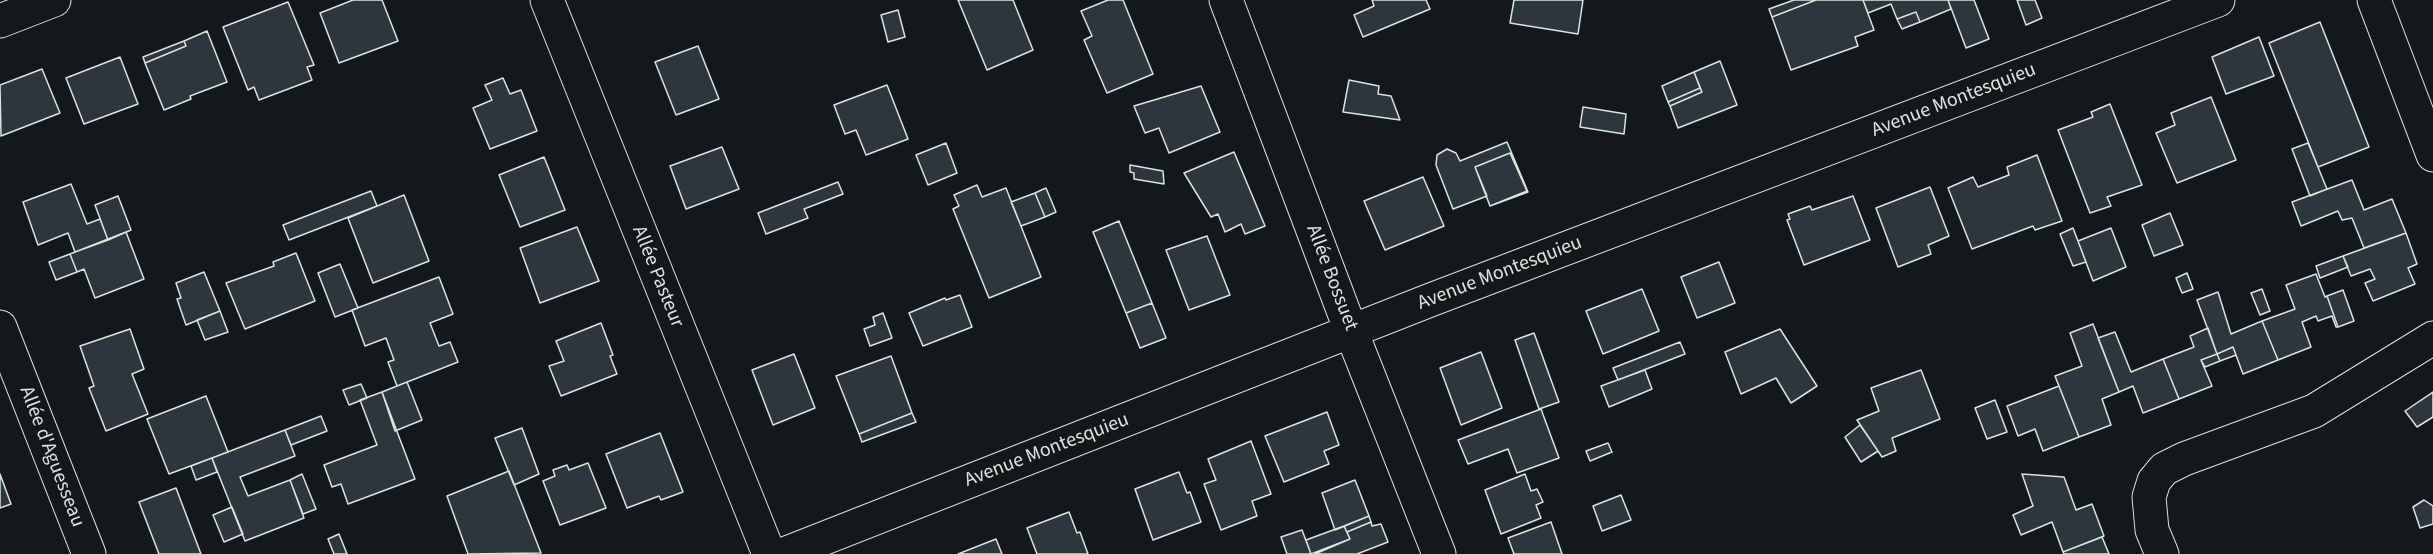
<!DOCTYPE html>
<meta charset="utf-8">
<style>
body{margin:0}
canvas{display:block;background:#14181c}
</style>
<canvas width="2433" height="554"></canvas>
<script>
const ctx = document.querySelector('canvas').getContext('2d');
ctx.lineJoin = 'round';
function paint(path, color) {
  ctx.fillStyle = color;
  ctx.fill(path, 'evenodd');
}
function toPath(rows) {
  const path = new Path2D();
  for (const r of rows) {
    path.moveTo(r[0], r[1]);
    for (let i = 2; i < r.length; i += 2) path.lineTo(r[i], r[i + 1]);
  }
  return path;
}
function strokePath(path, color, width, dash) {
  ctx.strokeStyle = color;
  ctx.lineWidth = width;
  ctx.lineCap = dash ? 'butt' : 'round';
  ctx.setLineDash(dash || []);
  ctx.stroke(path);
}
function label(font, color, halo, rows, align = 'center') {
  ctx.font = font + ' "Source Sans 3",sans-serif';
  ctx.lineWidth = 4.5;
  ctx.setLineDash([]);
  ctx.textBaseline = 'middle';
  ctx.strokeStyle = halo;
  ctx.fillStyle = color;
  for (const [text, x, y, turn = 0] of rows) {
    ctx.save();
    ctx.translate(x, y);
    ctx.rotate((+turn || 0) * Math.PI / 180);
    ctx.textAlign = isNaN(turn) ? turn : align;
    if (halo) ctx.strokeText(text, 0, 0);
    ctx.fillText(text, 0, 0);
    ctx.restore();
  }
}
const building = toPath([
 [353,0,382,0,398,41,339,63,320,13,353,0],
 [958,0,1013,0,1033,50,987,70,958,0],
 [1108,0,1123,0,1153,74,1107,93,1084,40,1092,36,1081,11,1108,0],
 [1372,0,1426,0,1430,9,1363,37,1354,15,1374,6,1372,0],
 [1514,0,1583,0,1578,34,1510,23,1514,0],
 [1794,0,1816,0,1772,17,1769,9,1794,0],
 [1816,0,1863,0,1874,30,1855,37,1858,46,1791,70,1772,17,1816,0],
 [1863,0,1948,0,1951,9,1920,22,1916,12,1897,19,1891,4,1868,13,1863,0],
 [1948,0,1974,0,1989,39,1966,48,1948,0],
 [2017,0,2035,0,2042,18,2026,25,2017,0],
 [288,2,314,65,307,67,312,80,259,100,254,87,248,90,223,27,288,2],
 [898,10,905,37,888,42,881,15,898,10],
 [1916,12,1920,22,1902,29,1897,19,1916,12],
 [2320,22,2369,147,2318,167,2269,43,2320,22],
 [207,31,227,82,190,96,191,99,164,110,145,63,186,46,184,41,207,31],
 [2259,37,2274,76,2226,94,2212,57,2259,37],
 [184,41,186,46,145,63,143,57,184,41],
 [698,46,719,99,676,115,655,62,698,46],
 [120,57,138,104,84,124,66,78,120,57],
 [1720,61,1737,105,1678,128,1670,106,1702,92,1694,72,1720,61],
 [42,69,60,113,1,136,0,85,42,69],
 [1694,72,1700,88,1668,102,1662,86,1694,72],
 [503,78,510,94,521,90,537,131,490,149,473,108,492,100,485,85,503,78],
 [1349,80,1379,86,1378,94,1391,96,1400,120,1343,112,1349,80],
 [887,85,908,139,866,155,856,130,845,134,834,105,887,85],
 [1201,86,1220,132,1169,153,1159,128,1145,133,1134,106,1201,86],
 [1700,88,1702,92,1670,106,1668,102,1700,88],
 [2211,97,2236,160,2177,183,2156,133,2175,125,2171,113,2211,97],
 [2110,104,2142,185,2107,197,2111,206,2090,213,2058,130,2093,117,2091,112,2110,104],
 [1583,107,1626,114,1624,134,1580,127,1583,107],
 [1507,142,1528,192,1490,206,1527,191,1510,153,1475,167,1487,196,1453,209,1436,165,1437,155,1447,149,1456,153,1460,161,1507,142],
 [946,143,957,173,928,185,916,155,946,143],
 [2308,143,2327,189,2310,196,2292,149,2308,143],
 [722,147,739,189,686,209,670,166,722,147],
 [1234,152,1265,226,1245,234,1241,224,1225,232,1218,214,1211,217,1184,173,1234,152],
 [1510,153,1527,191,1490,206,1475,167,1510,153],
 [2037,155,2062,221,2035,230,2033,226,1972,249,1948,188,1973,177,1978,187,2009,175,2007,167,2037,155],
 [544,157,565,210,520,227,499,175,544,157],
 [1130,165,1163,171,1164,184,1134,179,1134,173,1130,172,1130,165],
 [1423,177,1444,226,1385,250,1364,201,1423,177],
 [2352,180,2364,210,2392,199,2406,233,2364,248,2352,218,2342,220,2338,211,2301,226,2292,202,2352,180],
 [838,182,843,194,804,209,808,218,766,234,758,213,838,182],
 [71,184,87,224,100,219,108,240,75,252,68,233,38,245,23,202,71,184],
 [977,185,982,197,1006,188,1041,277,989,298,953,209,959,206,954,195,977,185],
 [1930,187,1949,236,1928,245,1931,254,1898,267,1876,208,1930,187],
 [1046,188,1056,212,1045,217,1035,193,1046,188],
 [371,191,377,206,289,240,283,225,371,191],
 [1035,193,1045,217,1021,226,1011,202,1035,193],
 [404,195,429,261,373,283,348,218,404,195],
 [118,196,131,230,108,240,95,205,118,196],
 [1853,196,1870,240,1804,265,1787,220,1790,219,1788,214,1810,206,1812,210,1853,196],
 [2170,213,2183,245,2154,256,2142,225,2170,213],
 [1119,221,1152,303,1126,313,1093,232,1119,221],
 [577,227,599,281,540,303,520,248,577,227],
 [2073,228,2086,262,2073,266,2060,234,2073,228],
 [2111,228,2126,267,2093,281,2078,241,2111,228],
 [126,232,144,279,95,298,84,269,77,272,70,254,126,232],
 [2406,233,2417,264,2408,268,2415,284,2373,301,2365,283,2375,279,2370,269,2351,276,2343,256,2406,233],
 [1207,236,1230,295,1189,310,1166,250,1207,236],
 [296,253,315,301,245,329,226,283,274,266,273,262,296,253],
 [70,254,77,272,56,280,49,262,70,254],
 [2343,256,2348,267,2320,278,2316,266,2343,256],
 [1719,262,1735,303,1697,318,1681,277,1719,262],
 [340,264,358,308,335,317,318,273,340,264],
 [204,272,220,311,186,325,177,299,181,298,176,283,204,272],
 [2187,273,2193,289,2182,293,2176,278,2187,273],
 [2316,274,2325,297,2327,296,2338,327,2336,327,2332,316,2318,321,2316,316,2302,322,2311,347,2278,360,2262,321,2295,309,2286,285,2316,274],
 [439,277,453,314,430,323,439,346,450,342,458,362,397,386,388,362,394,360,386,338,365,346,352,310,439,277],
 [1642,289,1659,331,1603,354,1586,311,1642,289],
 [2262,289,2270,311,2260,315,2251,293,2262,289],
 [2343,290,2354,321,2338,327,2327,296,2343,290],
 [2218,292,2231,334,2262,321,2278,360,2243,374,2233,347,2217,354,2197,300,2218,292],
 [960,295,972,327,923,346,909,313,945,298,946,300,960,295],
 [1152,303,1166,338,1140,348,1126,313,1152,303],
 [220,311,228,332,205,340,197,320,220,311],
 [883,313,892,338,870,346,864,329,875,325,873,317,883,313],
 [601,323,613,355,610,356,617,374,561,396,549,366,564,361,556,341,601,323],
 [2093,324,2119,392,2102,399,2111,425,2079,437,2055,376,2082,366,2070,333,2093,324],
 [2208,328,2217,354,2201,360,2212,386,2179,399,2163,359,2194,347,2190,336,2208,328],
 [130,329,144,369,132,374,148,414,106,431,89,388,94,386,80,346,130,329],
 [1780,329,1817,386,1791,403,1776,378,1741,394,1725,352,1780,329],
 [2115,332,2131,372,2163,359,2179,399,2143,413,2133,386,2119,392,2098,338,2115,332],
 [1534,333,1559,402,1539,409,1515,340,1534,333],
 [1680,342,1685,354,1618,380,1613,368,1680,342],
 [2233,347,2236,355,2220,361,2217,354,2233,347],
 [1481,352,1502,408,1461,425,1440,368,1481,352],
 [794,354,815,408,773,425,752,370,794,354],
 [2217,354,2220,361,2205,367,2201,360,2217,354],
 [891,356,912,413,859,434,836,376,891,356],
 [1645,370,1652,389,1609,407,1601,386,1645,370],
 [1921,370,1940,419,1892,438,1896,451,1882,457,1857,420,1879,411,1871,388,1921,370],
 [407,382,422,420,395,431,382,392,407,382],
 [361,384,367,398,349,405,343,390,361,384],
 [2059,386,2079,437,2043,451,2035,429,2018,436,2007,406,2059,386],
 [382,392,415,479,348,504,341,484,332,487,324,465,377,445,360,400,382,392],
 [2433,392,2433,417,2417,427,2405,411,2433,392],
 [206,396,228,452,169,474,147,419,206,396],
 [1995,400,2007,432,1987,439,1975,408,1995,400],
 [1541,409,1559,458,1517,473,1508,449,1468,464,1458,440,1541,409],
 [1327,412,1339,445,1324,451,1329,464,1284,482,1265,436,1327,412],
 [912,413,916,422,862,442,859,434,912,413],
 [321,416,327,431,291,445,285,430,321,416],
 [1860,425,1878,451,1861,462,1845,437,1860,425],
 [522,428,539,474,514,485,495,438,522,428],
 [285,430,295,456,240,477,248,496,290,480,304,518,245,541,212,458,285,430],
 [660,433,683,492,661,500,659,496,627,508,606,454,660,433],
 [1251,441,1271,494,1252,501,1257,516,1221,530,1204,484,1216,480,1208,459,1251,441],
 [1608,443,1612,452,1590,461,1586,451,1608,443],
 [212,458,217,472,196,480,191,466,212,458],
 [588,463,606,508,560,525,543,481,555,476,553,470,567,465,569,470,588,463],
 [509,471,541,553,468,554,447,496,509,471],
 [1179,472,1187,493,1190,492,1201,522,1153,540,1135,489,1179,472],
 [0,474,11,504,0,508,0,474],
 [302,474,316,509,303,514,290,480,302,474],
 [1525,474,1531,491,1537,489,1543,502,1536,505,1541,518,1501,534,1485,490,1525,474],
 [2022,474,2064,477,2076,510,2092,504,2104,536,2063,552,2052,522,2021,535,2013,515,2033,506,2022,474],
 [1355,480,1369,516,1335,530,1322,493,1355,480],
 [176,488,201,554,159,554,139,502,176,488],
 [1621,495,1631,520,1602,531,1593,506,1621,495],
 [2424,500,2433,506,2433,524,2420,528,2413,507,2424,500],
 [232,507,243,534,224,542,213,515,232,507],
 [1069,512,1077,533,1080,532,1088,554,1037,554,1027,528,1069,512],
 [1369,516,1371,522,1347,532,1344,526,1369,516],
 [1371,522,1372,526,1381,524,1388,542,1357,554,1315,554,1350,539,1347,532,1371,522],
 [1551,522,1562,554,1514,554,1508,538,1551,522],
 [1344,526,1350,539,1311,554,1306,540,1344,526],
 [1302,530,1311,554,1287,554,1281,537,1302,530],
 [339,534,347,554,334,554,328,539,339,534],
 [2102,537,2109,554,2064,554,2063,552,2102,537],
 [996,539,1002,554,958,554,996,539]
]);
const minor = toPath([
 [547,0,769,554],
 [1226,0,1351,331,1439,554],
 [2374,0,2433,155],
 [0,21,54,0],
 [0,327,89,554],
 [784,554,1433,299,2218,0],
 [2162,554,2152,530,2149,497,2154,481,2164,469,2184,459,2314,411,2433,338]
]);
const streetNames = [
 ["Avenue Montesquieu",1954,101,-21],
 ["Avenue Montesquieu",1500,274,-21],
 ["Allée Pasteur",657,277,68],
 ["Allée Bossuet",1331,278,69],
 ["Avenue Montesquieu",1047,451,-21],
 ["Allée d'Aguesseau",51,457,69]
];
paint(building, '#2c363c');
strokePath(building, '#d8e6dc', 1.5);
strokePath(minor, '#d8e6dc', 35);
strokePath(minor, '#14181c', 33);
label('20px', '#d8e6dc', '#14181c', streetNames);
</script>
